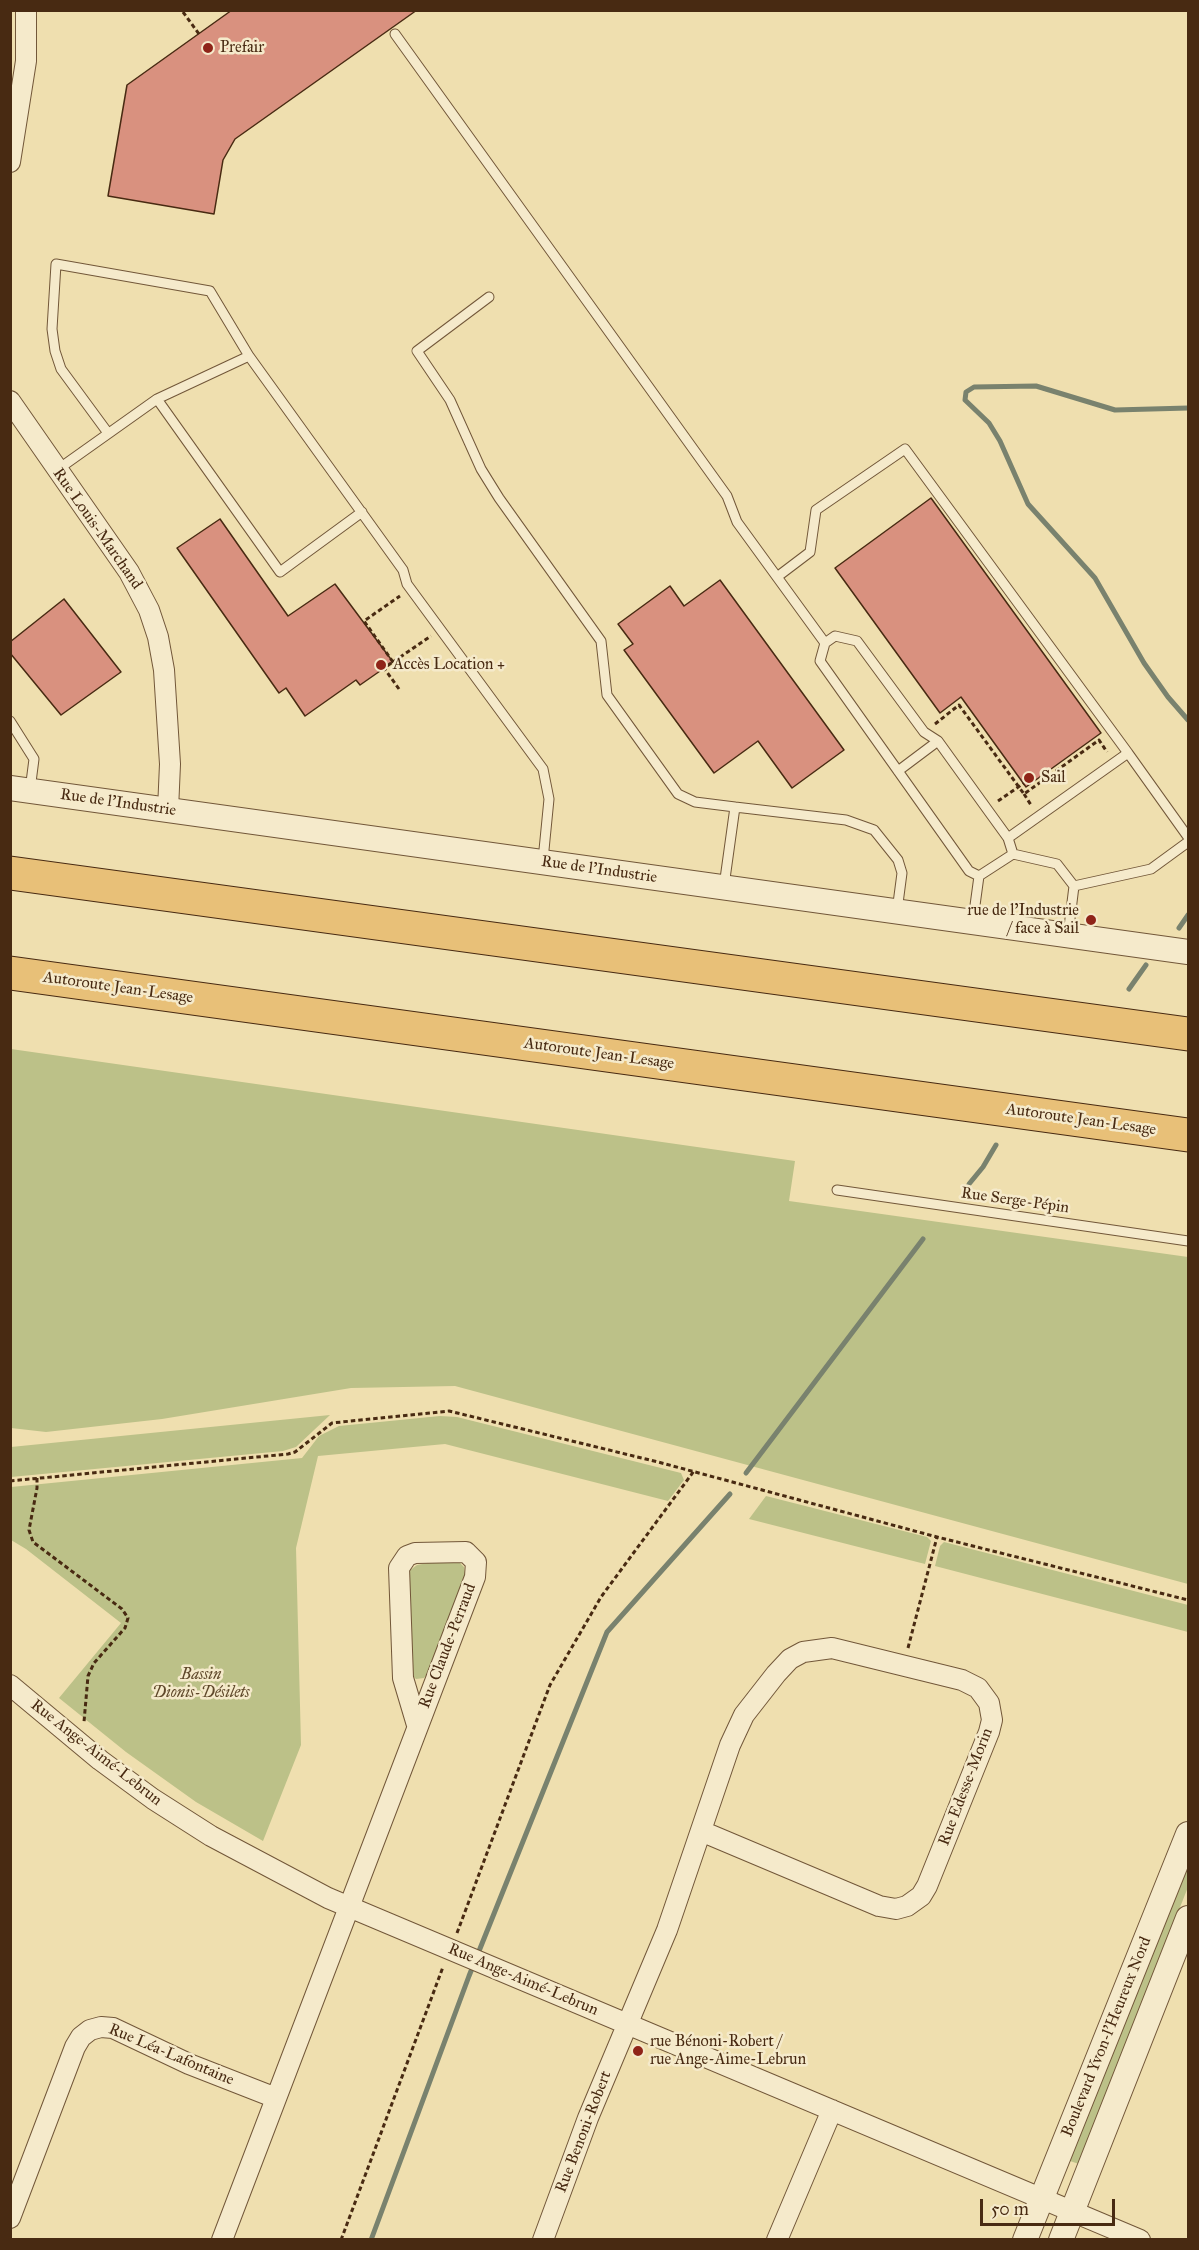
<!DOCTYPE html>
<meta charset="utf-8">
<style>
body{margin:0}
#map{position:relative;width:1199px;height:2250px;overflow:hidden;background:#efdfaf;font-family:"IM FELL Great Primer",serif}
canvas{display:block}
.frame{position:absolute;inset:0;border:12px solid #482a12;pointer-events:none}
.scale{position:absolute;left:980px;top:2199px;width:135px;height:27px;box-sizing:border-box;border:3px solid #482a12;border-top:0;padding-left:8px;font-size:18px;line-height:21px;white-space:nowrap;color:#482a12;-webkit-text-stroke:4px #f5eacb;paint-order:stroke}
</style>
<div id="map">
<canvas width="1199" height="2250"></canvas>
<div class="frame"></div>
<div class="scale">50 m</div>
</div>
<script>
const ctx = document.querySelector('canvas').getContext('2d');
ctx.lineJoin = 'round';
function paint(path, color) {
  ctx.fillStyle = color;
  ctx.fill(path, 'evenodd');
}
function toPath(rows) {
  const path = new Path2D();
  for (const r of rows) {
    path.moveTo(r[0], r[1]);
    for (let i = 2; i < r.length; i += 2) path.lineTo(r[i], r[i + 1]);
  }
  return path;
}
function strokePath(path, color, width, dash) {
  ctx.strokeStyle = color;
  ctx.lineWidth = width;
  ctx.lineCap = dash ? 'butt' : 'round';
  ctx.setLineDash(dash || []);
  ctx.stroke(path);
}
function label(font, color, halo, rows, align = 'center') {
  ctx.font = font + ' "IM FELL Great Primer",serif';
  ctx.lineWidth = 5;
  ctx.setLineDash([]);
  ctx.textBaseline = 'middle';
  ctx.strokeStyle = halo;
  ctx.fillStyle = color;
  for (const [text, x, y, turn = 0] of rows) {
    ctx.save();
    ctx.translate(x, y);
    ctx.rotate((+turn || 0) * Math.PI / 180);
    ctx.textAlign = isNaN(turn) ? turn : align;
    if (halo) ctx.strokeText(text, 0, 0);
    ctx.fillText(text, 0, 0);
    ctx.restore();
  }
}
const green = toPath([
 [11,1049,795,1161,789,1201,1188,1257,1188,1584,455,1386,351,1388,162,1419,46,1432,11,1428],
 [330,1415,296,1447,283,1451,11,1477,11,1447],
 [440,1416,457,1417,681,1473,684,1480,668,1501,445,1444,318,1456,296,1548,301,1745,263,1841,196,1802,126,1752,59,1698,121,1623,26,1549,11,1540,11,1487,302,1458,319,1436,339,1426],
 [766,1496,927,1537,931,1541,925,1564,749,1519],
 [944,1542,1188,1605,1188,1632,935,1566,940,1546],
 [439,1561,459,1562,464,1567,465,1575,427,1674,424,1678,416,1679,412,1675,409,1571,417,1565],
 [1188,1861,1188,1887,1079,2164,1070,2161]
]);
const stream = toPath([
 [1188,408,1115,410,1036,386,974,387,966,392,965,400,989,423,1000,441,1028,504,1095,578,1144,663,1168,697,1188,720],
 [1179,928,1188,915],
 [1129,989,1146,965],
 [969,1184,983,1167,996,1145],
 [746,1473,923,1239],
 [371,2240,469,1976,607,1632,730,1494]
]);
const building = toPath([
 [232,10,417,10,235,139,223,160,214,214,108,196,127,85,232,10],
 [931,498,1101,733,1026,787,961,697,940,713,835,568,931,498],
 [220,519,288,616,335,584,393,662,360,685,356,680,305,716,286,688,279,693,177,548,220,519],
 [720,580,844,750,792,788,758,741,714,773,624,650,633,644,618,624,670,586,684,606,720,580],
 [64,599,121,672,61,715,10,653,10,642,64,599]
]);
const path = toPath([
 [183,12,199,34],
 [393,662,364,621,400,596],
 [399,689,384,668,431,636],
 [935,724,959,705,1024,794,1099,740,1107,752],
 [1024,794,1031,805],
 [998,801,1024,783],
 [37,1478,37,1488,29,1530,33,1542,122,1609,128,1618,125,1628,94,1663,88,1676,84,1722],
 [10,1481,288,1454,295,1452,332,1423,449,1411,658,1462,937,1537,1188,1600],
 [908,1648,937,1537],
 [457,1933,550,1685,601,1597,694,1471],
 [341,2240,443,1967]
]);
const service = toPath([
 [395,34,727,496,737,522,825,643],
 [489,297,417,351,450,400,481,469,499,498,601,641,607,695,678,794,695,802,735,807],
 [157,399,280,572,362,512],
 [108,433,61,369,55,351,52,329,56,264,210,291,249,356],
 [57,470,157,399,249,356,403,570,407,584,543,769,549,799,543,860],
 [777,577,810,552,816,510,905,449,1128,753],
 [10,721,34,759,30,790],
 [898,771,938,741],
 [1008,838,1128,753,1188,837],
 [979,876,969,871,820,661,825,643,835,636,857,641,924,732,938,741,987,809,1008,838,1013,854],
 [724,886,735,807,846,820,874,830,898,860,902,873,897,911],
 [1074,886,1151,869,1188,842],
 [973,920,979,876,1013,854,1057,864,1074,886,1068,935],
 [837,1190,1188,1241]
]);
const minor = toPath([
 [10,162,26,61,26,10],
 [10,401,129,572,149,610,158,637,164,670,170,764,168,810],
 [10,1685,100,1760,153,1799,211,1836,328,1898,1140,2240],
 [10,2218,75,2047,81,2037,90,2030,101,2027,113,2028,189,2064,276,2098],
 [222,2240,475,1577,476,1562,466,1552,415,1553,407,1556,399,1568,403,1678,417,1725],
 [543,2240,588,2118,667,1930,730,1745,744,1715,776,1674,790,1659,803,1652,832,1648,962,1680,978,1688,989,1703,992,1720,989,1732,927,1886,921,1896,907,1906,896,1909,879,1906,701,1831],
 [777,2240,832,2110]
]);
const tertiary = toPath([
 [10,788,1188,952],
 [1025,2240,1188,1834],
 [1061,2240,1188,1918]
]);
const motorway = toPath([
 [10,873,1188,1034],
 [10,973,1188,1135]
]);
const markers = [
 [208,48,6,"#8f2418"],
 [381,665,6,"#8f2418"],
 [1029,778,6,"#8f2418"],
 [1091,920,6,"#8f2418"],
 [638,2051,6,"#8f2418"]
];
const poiNames = [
 ["Prefair",220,48],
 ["Accès Location +",393,665],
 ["Sail",1041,778],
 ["rue de l'Industrie",1079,911,"right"],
 ["/ face à Sail",1079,929,"right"],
 ["rue Bénoni-Robert /",650,2042],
 ["rue Ange-Aime-Lebrun",650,2060]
];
const streetNames = [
 ["Rue Louis-Marchand",97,529,55],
 ["Rue de l'Industrie",118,803,8],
 ["Rue de l'Industrie",599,870,8],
 ["Autoroute Jean-Lesage",118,988,8],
 ["Autoroute Jean-Lesage",599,1054,8],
 ["Autoroute Jean-Lesage",1081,1120,8],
 ["Rue Serge-Pépin",1015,1201,8],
 ["Rue Claude-Perraud",448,1646,-69],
 ["Rue Ange-Aimé-Lebrun",96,1753,38],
 ["Rue Edesse-Morin",966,1787,-69],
 ["Rue Ange-Aimé-Lebrun",523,1980,23],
 ["Boulevard Yvon-l'Heureux Nord",1107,2037,-68],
 ["Rue Léa-Lafontaine",171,2055,23],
 ["Rue Benoni-Robert",584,2132,-69]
];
const parkNames = [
 ["Bassin",201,1675],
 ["Dionis-Désilets",201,1693]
];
paint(green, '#bcc188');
strokePath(stream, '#79826e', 5);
paint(building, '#d9917f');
strokePath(building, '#482a12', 1.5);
strokePath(service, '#725739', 11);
strokePath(minor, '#725739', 22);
strokePath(tertiary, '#725739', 26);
strokePath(motorway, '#482a12', 35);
strokePath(path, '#482a12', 3, [4.5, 3]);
strokePath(service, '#f5eacb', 9);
strokePath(minor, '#f5eacb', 20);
strokePath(tertiary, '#f5eacb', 24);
strokePath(motorway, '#e8c078', 33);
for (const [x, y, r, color] of markers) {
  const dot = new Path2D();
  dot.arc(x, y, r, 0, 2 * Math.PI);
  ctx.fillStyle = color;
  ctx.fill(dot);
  strokePath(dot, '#f5eacb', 2);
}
label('16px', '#482a12', '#f5eacb', poiNames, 'left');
label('16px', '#482a12', '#f5eacb', streetNames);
label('italic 16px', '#5f482a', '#f5eacb', parkNames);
</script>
